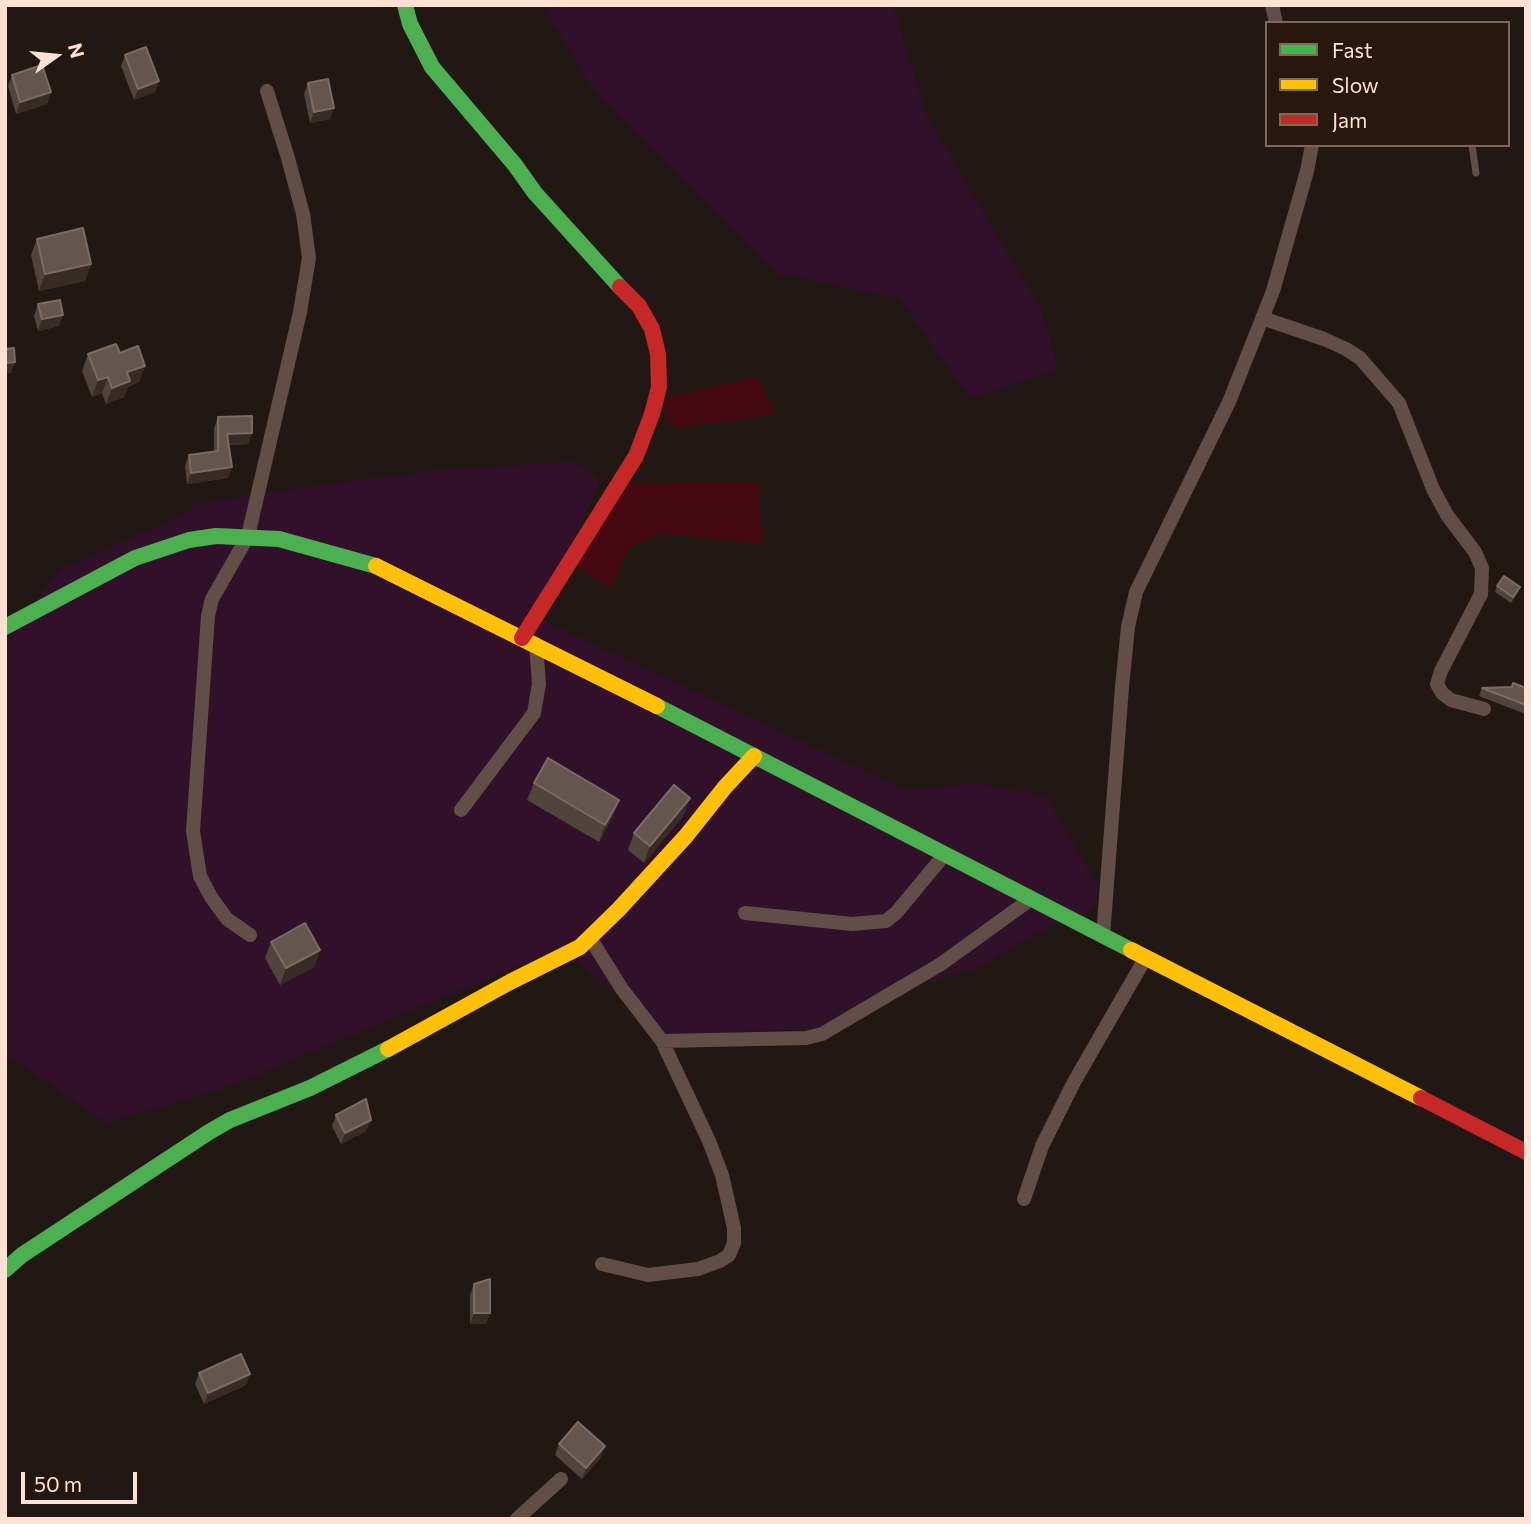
<!DOCTYPE html>
<style>
body{margin:0}
#map{position:relative;width:1531px;height:1524px;overflow:hidden;background:#221813;font-family:Commissioner,sans-serif}
canvas{display:block}
.frame{position:absolute;inset:0;border:7px solid #ffe1d4;pointer-events:none}
.legend{position:absolute;left:1265px;top:21px;width:245px;height:126px;box-sizing:border-box;background:#28170d;border:2px solid #7e685d;margin:0;padding:9px 12px;list-style:none;font-size:21px;color:#ffe1d4}
.legend li{display:flex;align-items:center;gap:14px;height:35px}
.legend b{width:35px;border:2px solid #7e685d}
.north{position:absolute;left:21px;top:21px;width:70px;height:70px;-webkit-text-stroke:5px #28170d;paint-order:stroke;rotate:75deg;font-size:19px;font-weight:700;line-height:28px;text-align:center;color:#ffe1d4}
.north::after{content:'';display:block;margin:auto;width:24px;height:32px;background:#ffe1d4;clip-path:polygon(50% 0,100% 100%,50% 72%,0 100%)}
.scale{position:absolute;left:21px;top:1472px;width:116px;height:32px;box-sizing:border-box;border:4px solid #ffe1d4;border-top:0;padding-left:9px;font-size:21px;line-height:24px;white-space:nowrap;color:#ffe1d4;-webkit-text-stroke:5px #28170d;paint-order:stroke}
</style>
<div id="map">
<canvas width="1531" height="1524"></canvas>
<div class="frame"></div>
<ul class="legend">
<li><b style="height:9px;background:#4caf50"></b>Fast</li>
<li><b style="height:9px;background:#ffc107"></b>Slow</li>
<li><b style="height:9px;background:#c62828"></b>Jam</li>
</ul>
<div class="north">N</div>
<div class="scale">50 m</div>
</div>
<script>
const ctx = document.querySelector('canvas').getContext('2d');
ctx.lineJoin = 'round';
function paint(path, color) {
  ctx.fillStyle = color;
  ctx.fill(path, 'evenodd');
}
function toPath(rows) {
  const path = new Path2D();
  for (const r of rows) {
    path.moveTo(r[0], r[1]);
    for (let i = 2; i < r.length; i += 2) path.lineTo(r[i], r[i + 1]);
  }
  return path;
}
function strokePath(path, color, width, dash) {
  ctx.strokeStyle = color;
  ctx.lineWidth = width;
  ctx.lineCap = dash ? 'butt' : 'round';
  ctx.setLineDash(dash || []);
  ctx.stroke(path);
}
const green = toPath([
 [542,5,893,5,926,115,1042,312,1058,370,970,399,900,299,780,274,594,91],
 [577,462,600,482,556,577,542,620,904,789,978,783,1046,796,1098,887,1094,909,1039,932,976,969,917,985,836,1028,666,1034,561,948,225,1088,106,1123,5,1053,5,640,59,570,185,514,196,504,332,483,458,468]
]);
const water = toPath([
 [756,377,776,414,678,428,665,421,665,398],
 [758,482,762,544,660,533,629,548,611,588,574,565,629,483]
]);
const lane = toPath([
 [1472,145,1476,173]
]);
const street = toPath([
 [1272,5,1276,23],
 [1262,318,1324,339,1346,349,1360,358,1399,403,1433,489,1447,515,1475,552,1482,568,1481,594,1441,671,1437,684,1442,693,1451,700,1484,709],
 [461,810,534,713,539,684,536,644],
 [745,913,852,924,886,921,896,913,945,854],
 [250,935,227,919,211,897,200,876,193,831,208,616,212,599,248,536,300,312,309,258,303,214,288,158,267,91],
 [1103,936,1122,687,1128,627,1136,592,1229,402,1273,291,1307,171,1312,145],
 [590,938,622,989,662,1041,709,1141,722,1175,734,1228,734,1243,729,1255,720,1261,698,1269,648,1275,602,1264],
 [662,1041,806,1038,822,1034,941,964,1031,899],
 [1024,1199,1042,1146,1074,1082,1146,957],
 [517,1519,561,1479]
]);
const fast = toPath([
 [405,5,410,24,432,67,515,165,535,193,620,287],
 [5,627,135,558,189,540,216,536,279,539,376,566],
 [657,706,1131,950],
 [5,1270,22,1255,209,1132,230,1120,310,1088,388,1049]
]);
const slow = toPath([
 [376,566,657,706],
 [1131,950,1421,1098],
 [388,1049,510,982,580,947,619,909,686,836,725,787,754,756]
]);
const jam = toPath([
 [522,638,636,456,652,414,659,387,658,354,652,329,639,306,620,287],
 [1421,1098,1526,1152]
]);
const wall = toPath([
 [125,55,159,81,155,92,134,100,121,66],
 [12,75,51,92,47,104,16,114,8,86],
 [308,83,330,119,310,123,304,94],
 [37,239,91,264,85,281,39,291,31,255],
 [38,304,59,326,38,331,34,316],
 [120,353,145,366,139,382,128,387,124,397,106,404,102,393,92,397,82,371,88,354],
 [218,417,252,433,248,444,228,445,232,467,228,478,187,484,185,466,189,455,214,451,214,428],
 [1497,586,1518,592,1511,603,1495,592],
 [1482,688,1526,688,1526,716,1523,713,1479,696],
 [534,783,619,800,613,816,599,842,527,800],
 [684,815,644,863,628,850,634,833],
 [271,942,320,950,314,967,280,985,265,958],
 [336,1115,371,1120,366,1131,341,1144,332,1126],
 [474,1284,490,1313,486,1324,470,1324,470,1295],
 [199,1373,246,1385,204,1404,195,1384],
 [559,1444,601,1457,582,1479,555,1455]
]);
const shadedWall = toPath([
 [159,81,155,92,134,100,138,89],
 [51,92,47,104,16,114,20,102],
 [334,108,330,119,310,123,314,112],
 [91,264,85,281,39,291,45,274],
 [63,315,59,326,38,331,42,319],
 [15,362,11,373,5,373,5,363],
 [145,366,139,382,128,387,124,397,106,404,112,388,127,372],
 [108,377,102,393,92,397,98,380],
 [252,433,248,444,223,445,227,434],
 [232,467,228,478,187,484,191,473],
 [690,798,684,815,644,863,650,846],
 [619,800,613,816,599,842,605,825],
 [320,950,314,967,280,985,286,968],
 [371,1120,366,1131,341,1144,345,1133],
 [474,1313,490,1313,486,1324,470,1324],
 [250,1374,246,1385,204,1404,208,1393],
 [605,1446,601,1457,582,1479,586,1468]
]);
const building = toPath([
 [146,47,159,81,138,89,125,55,146,47],
 [42,65,51,92,20,102,12,75,42,65],
 [328,79,334,108,314,112,308,83,328,79],
 [83,228,91,264,45,274,37,239,83,228],
 [60,300,63,315,42,319,38,304,60,300],
 [116,344,120,353,138,346,145,366,127,372,130,381,112,388,108,377,98,380,88,354,116,344],
 [14,348,15,362,5,363,5,349,14,348],
 [252,416,252,433,227,434,232,467,191,473,189,455,218,451,218,417,252,416],
 [1504,576,1520,587,1513,597,1497,586,1504,576],
 [1513,683,1526,688,1526,705,1482,688,1512,687,1513,683],
 [548,758,619,800,605,825,534,783,548,758],
 [674,785,690,798,650,846,634,833,674,785],
 [305,923,320,950,286,968,271,942,305,923],
 [366,1099,371,1120,345,1133,336,1115,366,1099],
 [490,1279,490,1313,474,1313,474,1284,490,1279],
 [241,1354,250,1374,208,1393,199,1373,241,1354],
 [578,1422,605,1446,586,1468,559,1444,578,1422]
]);
paint(green, '#301129');
paint(water, '#450710');
strokePath(lane, '#634e47', 7);
strokePath(street, '#634e47', 14);
strokePath(fast, '#4caf50', 16);
strokePath(slow, '#ffc107', 16);
strokePath(jam, '#c62828', 16);
paint(wall, '#51443c');
paint(shadedWall, '#362b25');
paint(building, '#64554d');
strokePath(building, '#7c6b62', 2);
</script>
